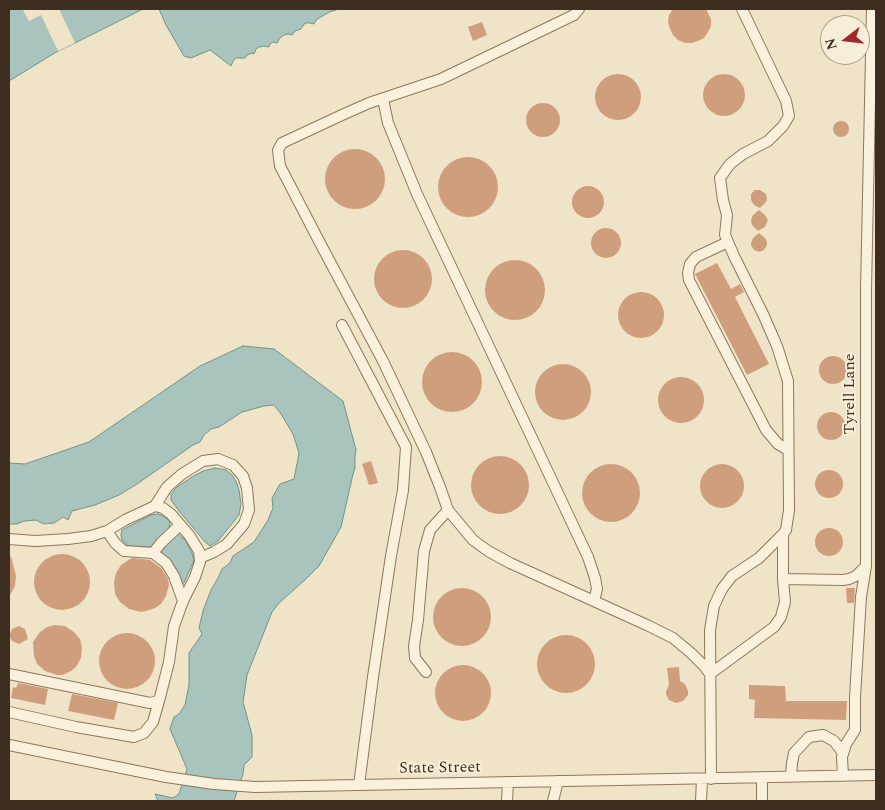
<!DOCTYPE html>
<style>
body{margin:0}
#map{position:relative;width:885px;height:810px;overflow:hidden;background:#f0e4c8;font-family:Spectral,serif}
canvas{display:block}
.frame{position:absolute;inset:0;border:10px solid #3d2e20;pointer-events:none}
.north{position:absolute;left:820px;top:15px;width:50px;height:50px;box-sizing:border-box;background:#f7eed8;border:1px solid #ada18e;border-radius:50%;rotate:254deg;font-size:14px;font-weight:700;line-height:20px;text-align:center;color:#3d2e20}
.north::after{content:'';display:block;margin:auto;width:18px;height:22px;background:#9e2a2b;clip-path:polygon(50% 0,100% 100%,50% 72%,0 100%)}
</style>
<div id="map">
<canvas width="885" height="810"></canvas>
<div class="frame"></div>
<div class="north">N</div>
</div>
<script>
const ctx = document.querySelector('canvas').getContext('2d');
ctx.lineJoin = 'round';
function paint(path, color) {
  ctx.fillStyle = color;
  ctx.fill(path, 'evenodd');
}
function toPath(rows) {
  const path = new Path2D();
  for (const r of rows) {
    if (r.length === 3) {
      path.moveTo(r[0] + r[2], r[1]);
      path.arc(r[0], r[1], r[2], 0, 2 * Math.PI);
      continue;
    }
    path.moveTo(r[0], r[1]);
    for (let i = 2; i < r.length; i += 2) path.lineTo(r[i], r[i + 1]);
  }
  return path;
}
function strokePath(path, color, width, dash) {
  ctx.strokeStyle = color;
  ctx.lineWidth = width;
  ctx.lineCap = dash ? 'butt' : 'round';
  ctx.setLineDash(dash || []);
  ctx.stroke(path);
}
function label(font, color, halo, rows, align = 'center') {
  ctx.font = font + ' Spectral,serif';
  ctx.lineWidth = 4;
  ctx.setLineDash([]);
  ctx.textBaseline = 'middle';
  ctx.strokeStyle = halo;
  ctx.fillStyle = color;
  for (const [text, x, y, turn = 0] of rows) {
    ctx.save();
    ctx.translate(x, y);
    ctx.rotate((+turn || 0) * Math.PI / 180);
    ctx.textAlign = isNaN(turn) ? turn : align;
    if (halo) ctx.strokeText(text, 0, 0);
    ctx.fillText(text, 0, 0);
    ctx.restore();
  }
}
const water = toPath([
 [9,9,143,9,75,43,58,51,9,81,9,9],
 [159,9,339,9,329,12,316,20,314,24,310,23,305,23,301,29,295,31,292,35,288,34,284,35,280,38,277,43,273,42,270,44,269,47,264,46,259,47,256,49,254,54,252,53,247,55,245,58,236,58,233,61,231,66,210,50,191,58,184,56,166,25,159,9],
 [243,346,274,349,343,401,356,450,355,457,355,468,353,474,341,527,319,566,306,579,279,603,272,612,247,675,243,702,252,735,252,757,244,765,243,774,234,801,158,801,155,794,173,798,179,794,187,769,170,729,174,717,179,714,185,705,189,685,189,653,202,634,199,628,203,611,211,590,218,578,222,569,230,563,233,556,254,542,268,520,273,508,272,498,280,484,294,479,299,453,293,434,281,414,274,405,264,406,242,412,219,427,211,429,204,435,200,442,193,445,137,484,119,495,95,505,72,511,68,520,63,517,54,523,44,524,36,520,24,521,17,524,9,524,9,463,25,464,89,442,200,366,243,346],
 [215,468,226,470,232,475,236,481,239,490,241,504,239,515,218,541,210,546,205,542,179,511,171,500,171,494,177,487,192,477,203,471,215,468],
 [158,514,163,516,170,521,169,529,151,547,129,546,122,540,121,535,122,530,151,515,158,514],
 [178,534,186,541,192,553,194,560,184,583,180,583,170,561,165,555,159,551,172,536,178,534]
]);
const pier = toPath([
 [25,9,59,9,75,43,58,51,41,15,29,21,23,10]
]);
const building = toPath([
 [673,9,706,9,711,19,711,26,708,32,704,38,698,41,692,43,685,43,678,40,673,35,670,29,668,22,669,15],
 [482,22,487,35,473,41,468,27],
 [618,97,23],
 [724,95,21],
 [543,120,17],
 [841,129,8],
 [355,179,30],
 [468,187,30],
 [588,202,16],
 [755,190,760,190,766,194,767,200,766,202,760,208,754,205,751,200,751,194],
 [759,210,765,215,768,220,767,222,765,227,758,231,752,225,751,220,753,215],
 [606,243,15],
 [759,233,765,238,767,242,767,245,764,250,759,252,754,250,751,245,751,243,753,238],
 [403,279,29],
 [515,290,30],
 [717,263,731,289,740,284,744,292,735,297,769,364,747,375,695,274],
 [641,315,23],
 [452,382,30],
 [833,370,14],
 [563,392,28],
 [681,400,23],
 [831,426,14],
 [500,485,29],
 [371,461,378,483,369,485,362,464],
 [722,486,22],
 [611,493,29],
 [829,484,14],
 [829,542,14],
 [62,582,28],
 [11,556,16,576,15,586,9,597,9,557],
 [133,558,150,560,161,568,168,579,169,585,166,596,161,604,155,608,146,611,141,612,129,609,120,602,115,594,114,582,116,573,121,565,130,559],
 [846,588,855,588,854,603,847,603],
 [462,617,29],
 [55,625,65,626,74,632,80,639,82,648,81,658,76,667,71,671,62,675,57,675,45,671,37,664,34,656,33,642,40,632,47,627],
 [19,626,25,629,28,639,19,644,12,641,9,636,12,629],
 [127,661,28],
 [566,664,29],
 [463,693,28],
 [679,667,680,681,685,684,688,691,688,695,683,701,676,703,669,700,666,694,666,691,669,685,667,668],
 [18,683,48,689,45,705,11,698,13,687,16,688],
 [749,685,785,686,786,701,847,701,846,720,754,718,755,700,749,699],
 [72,694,118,703,114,720,68,711]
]);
const minor = toPath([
 [579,9,574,15,441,79,369,103,342,115,282,143,278,150,280,166,320,243,383,361,426,452,440,487,448,510,473,540,488,551,510,563,649,626,673,638,691,653,704,666,710,674,774,627,781,617,785,602,783,579,783,534],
 [383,99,388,123,417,194,588,557,595,578,597,589,594,601],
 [728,242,696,257,690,264,688,273,689,280,766,430,778,444,788,450],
 [342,325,406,447,403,490,391,556,373,677,359,785],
 [155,506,167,487,182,474,203,461,218,459,233,465,243,476,247,488,249,510,244,524,227,544,214,552,200,558],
 [107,531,115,543,124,551,153,553,166,563,174,576,183,601],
 [9,539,35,541,68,539,91,536,107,531,125,520,155,506,163,508,171,514,189,535,199,551,200,562,195,577,183,601,174,626,169,662,159,701,150,703,9,674],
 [153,553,161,543,180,525],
 [783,579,843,580,849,579,856,576,866,566],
 [426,672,415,658,414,646,418,620,424,551,430,530,448,510],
 [9,712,76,727,134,737,144,733,153,722,159,701],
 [9,745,166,777,214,784,255,787,876,775],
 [843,776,842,757,846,744,855,730,855,697,861,597,866,566,866,289,872,9],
 [791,777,792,763,794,753,809,737,823,735,834,741,843,753],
 [711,779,710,630,714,606,722,589,732,576,759,558,783,534,786,530,789,510,788,381,777,346,763,314,734,256,725,235,727,215,723,200,720,178,730,164,743,154,768,141,783,126,789,116,786,101,742,9],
 [507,801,508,782],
 [553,801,558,781],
 [701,801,702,779],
 [762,801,762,778]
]);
const streetNames = [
 ["Tyrell Lane",851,394,-90],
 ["State Street",440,769,-1]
];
paint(water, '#a9c4bc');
strokePath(water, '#6f938a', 1);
paint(pier, '#f0e4c8');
paint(building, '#cf9f7d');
strokePath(minor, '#8d765c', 12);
strokePath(minor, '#faf1dc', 10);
label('16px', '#3d2e20', '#f7eed8', streetNames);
</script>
